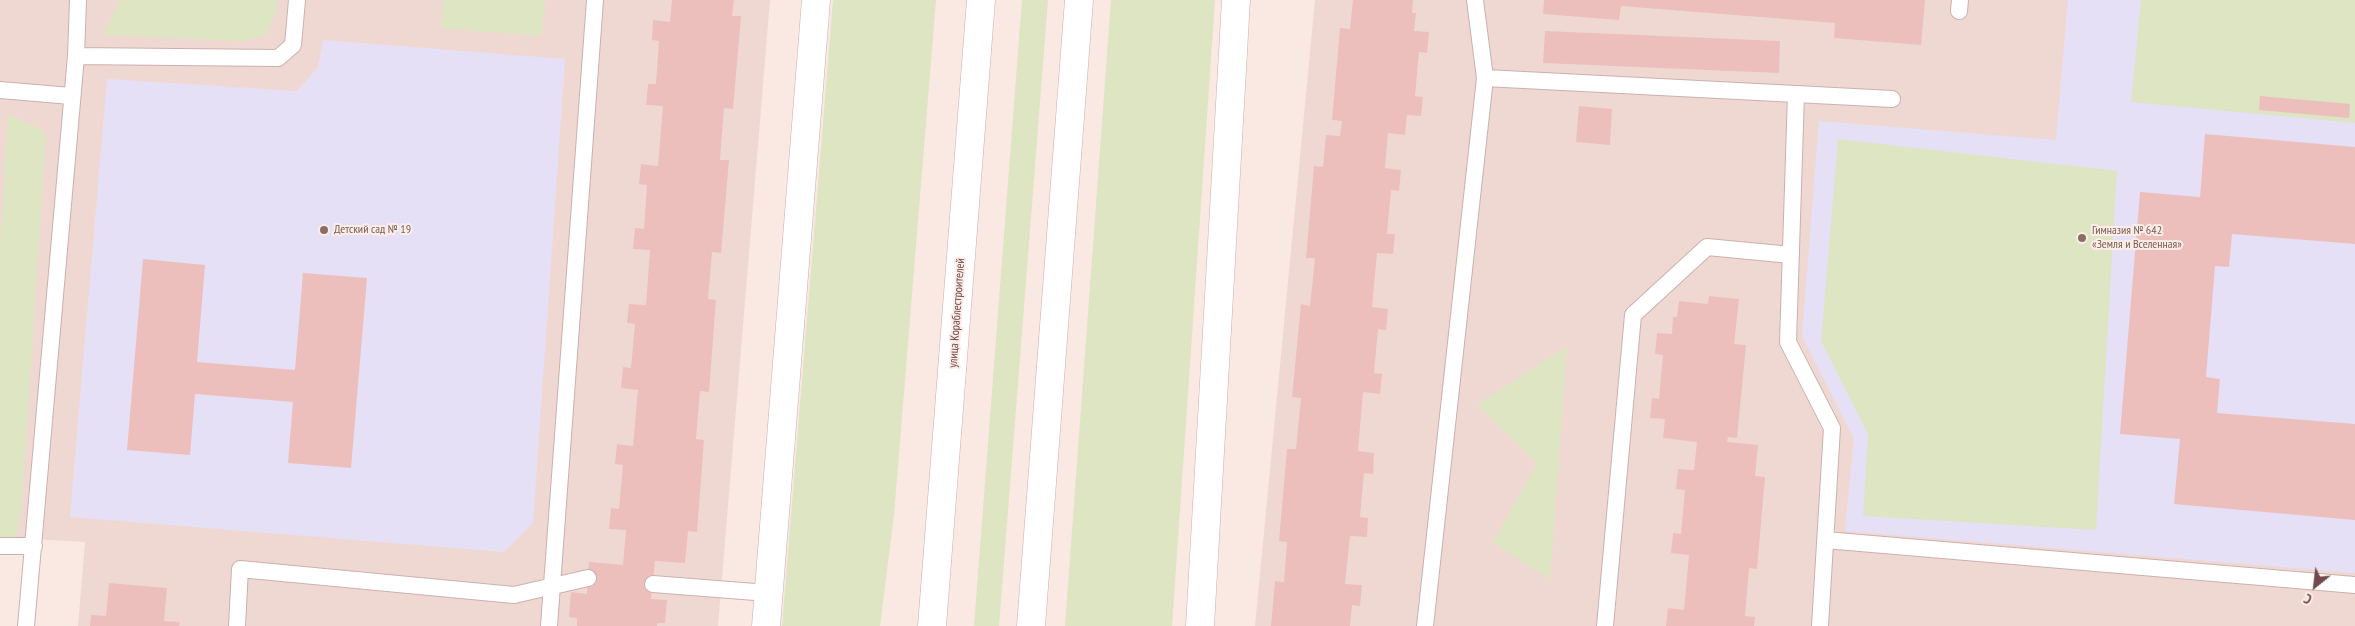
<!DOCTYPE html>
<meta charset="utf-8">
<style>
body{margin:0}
#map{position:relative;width:2355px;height:626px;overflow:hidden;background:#fae8e3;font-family:"PT Sans Narrow",sans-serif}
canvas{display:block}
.north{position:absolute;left:2290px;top:561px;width:50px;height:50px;-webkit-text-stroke:4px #fdede8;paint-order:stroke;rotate:209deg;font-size:14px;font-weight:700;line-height:20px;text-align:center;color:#6f4b4c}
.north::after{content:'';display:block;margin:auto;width:18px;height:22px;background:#6f4b4c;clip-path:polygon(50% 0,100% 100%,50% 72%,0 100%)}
</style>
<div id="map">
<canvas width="2355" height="626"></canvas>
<div class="north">С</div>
</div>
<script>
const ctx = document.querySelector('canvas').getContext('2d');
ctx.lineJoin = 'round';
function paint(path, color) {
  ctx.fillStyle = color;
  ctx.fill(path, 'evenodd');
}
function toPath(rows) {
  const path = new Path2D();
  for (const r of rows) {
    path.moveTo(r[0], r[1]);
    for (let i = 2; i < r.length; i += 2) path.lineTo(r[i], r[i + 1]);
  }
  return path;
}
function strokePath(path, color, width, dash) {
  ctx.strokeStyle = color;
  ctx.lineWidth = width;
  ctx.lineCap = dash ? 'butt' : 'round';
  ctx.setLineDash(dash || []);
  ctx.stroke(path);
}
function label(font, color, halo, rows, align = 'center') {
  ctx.font = font + ' "PT Sans Narrow",sans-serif';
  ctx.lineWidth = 4;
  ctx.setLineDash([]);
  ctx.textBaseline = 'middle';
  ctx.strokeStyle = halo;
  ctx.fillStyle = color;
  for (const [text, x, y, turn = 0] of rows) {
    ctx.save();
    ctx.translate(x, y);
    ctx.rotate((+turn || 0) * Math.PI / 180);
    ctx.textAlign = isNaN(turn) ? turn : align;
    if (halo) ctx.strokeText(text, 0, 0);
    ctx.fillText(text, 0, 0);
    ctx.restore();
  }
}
const residential = toPath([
 [0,0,770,0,718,626,78,626,85,542,0,537],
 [1315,0,2355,0,2355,626,1255,626]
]);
const education = toPath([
 [2068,0,2355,0,2355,573,1845,531,1854,439,1802,336,1819,121,2056,140],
 [323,40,565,59,533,523,504,552,70,517,107,79,297,91,318,67]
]);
const green = toPath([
 [120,0,277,0,276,12,266,35,244,41,103,35],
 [443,0,545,0,542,36,441,28],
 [833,0,936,0,894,515,880,626,782,626],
 [1022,0,1048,0,999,626,974,626],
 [1111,0,1215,0,1172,626,1065,626],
 [2141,0,2355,0,2355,123,2131,102],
 [8,114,46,132,22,503,16,537,0,547,0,247],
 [1838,139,2117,171,2096,530,1863,516,1868,434,1821,341],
 [1567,346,1550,580,1493,542,1537,464,1477,405]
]);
const building = toPath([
 [672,0,734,0,732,16,741,16,733,109,724,108,720,160,729,160,721,253,712,252,708,299,716,300,709,392,700,391,696,439,704,440,697,532,688,531,685,563,655,561,651,599,667,600,665,623,657,623,657,626,577,626,577,618,569,617,571,592,587,594,589,562,623,565,626,530,609,529,611,508,619,509,622,475,623,465,615,464,617,444,633,446,638,390,621,388,623,367,631,368,635,324,627,323,629,304,646,305,650,250,633,249,635,228,644,229,647,185,639,184,641,164,658,166,663,106,646,105,648,84,656,84,659,41,652,40,653,20,670,22],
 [1353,0,1413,0,1412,13,1416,13,1414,31,1429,32,1427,53,1419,52,1415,96,1423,97,1421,116,1407,115,1405,135,1388,133,1385,168,1401,170,1399,191,1391,190,1387,234,1395,234,1393,254,1377,253,1372,307,1388,309,1386,330,1378,329,1374,373,1382,374,1380,394,1363,392,1358,451,1374,453,1373,474,1364,473,1360,517,1368,518,1367,537,1350,536,1345,584,1362,585,1360,606,1352,605,1350,626,1271,626,1275,581,1284,582,1287,542,1279,541,1287,449,1296,449,1301,398,1292,397,1301,304,1310,306,1315,258,1306,258,1314,166,1323,167,1326,135,1340,136,1342,121,1332,120,1340,28,1350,29],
 [1544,0,1925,0,1921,45,1834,38,1835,23,1621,6,1619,20,1543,14],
 [1545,31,1780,41,1779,73,1543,63],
 [2260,96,2350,104,2349,118,2259,110],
 [1579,106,1612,109,1610,145,1576,142],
 [2205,134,2355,147,2355,244,2232,234,2229,267,2215,266,2206,377,2220,379,2217,413,2355,424,2355,520,2174,504,2180,439,2120,434,2140,192,2200,197],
 [143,259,205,265,197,362,295,370,303,273,367,278,351,468,288,463,293,402,195,394,190,455,127,450],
 [1709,296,1739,299,1734,344,1746,345,1737,438,1728,437,1727,442,1758,445,1755,476,1765,477,1757,569,1749,568,1745,616,1755,617,1754,626,1666,626,1668,608,1684,610,1689,555,1671,553,1673,533,1681,534,1685,490,1676,489,1678,469,1694,470,1697,442,1663,438,1665,419,1650,418,1652,398,1659,399,1663,355,1655,354,1657,333,1672,334,1673,317,1677,317,1679,301,1708,304],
 [109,583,167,588,164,621,180,622,179,626,90,626,91,615,106,616]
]);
const lane = toPath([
 [1959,11,1960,0],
 [76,56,278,58,293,45,297,0],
 [1485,78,1796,94,1788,342,1832,428,1820,626],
 [0,90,71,96],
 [1796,94,1892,99],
 [1825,540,2355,585],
 [0,546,34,546],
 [653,584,768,593],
 [26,626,76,56,78,0],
 [237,626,240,569,514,595,588,578],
 [549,626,595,0],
 [1425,626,1485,78,1475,0],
 [1605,626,1633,315,1707,247,1791,255]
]);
const street = toPath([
 [766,626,816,0],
 [1200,626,1236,0]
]);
const secondary = toPath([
 [932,626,981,0],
 [1031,626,1079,0]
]);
const markers = [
 [324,230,5,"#8d6e63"],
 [2082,238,5,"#8d6e63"]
];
const educationNames = [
 ["Детский сад № 19",334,230],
 ["Гимназия № 642",2092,231],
 ["«Земля и Вселенная»",2092,245]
];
const streetNames = [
 ["улица Кораблестроителей",957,313,-86]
];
paint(residential, '#f0d8d2');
paint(education, '#e6e0f6');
paint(green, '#dde5c3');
paint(building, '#ecbfbd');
strokePath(lane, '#ccb0ad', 18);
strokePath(street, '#ccb0ad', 29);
strokePath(secondary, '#ceaeab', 29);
strokePath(lane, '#fff', 16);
strokePath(street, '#fff', 28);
strokePath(secondary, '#fff', 28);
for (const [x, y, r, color] of markers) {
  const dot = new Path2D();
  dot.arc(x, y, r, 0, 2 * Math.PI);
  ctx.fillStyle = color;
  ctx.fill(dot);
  strokePath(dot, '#fdede8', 2);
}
label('12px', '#785e54', '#fdede8', educationNames, 'left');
label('12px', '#6f4b4c', '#fdede8', streetNames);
</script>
